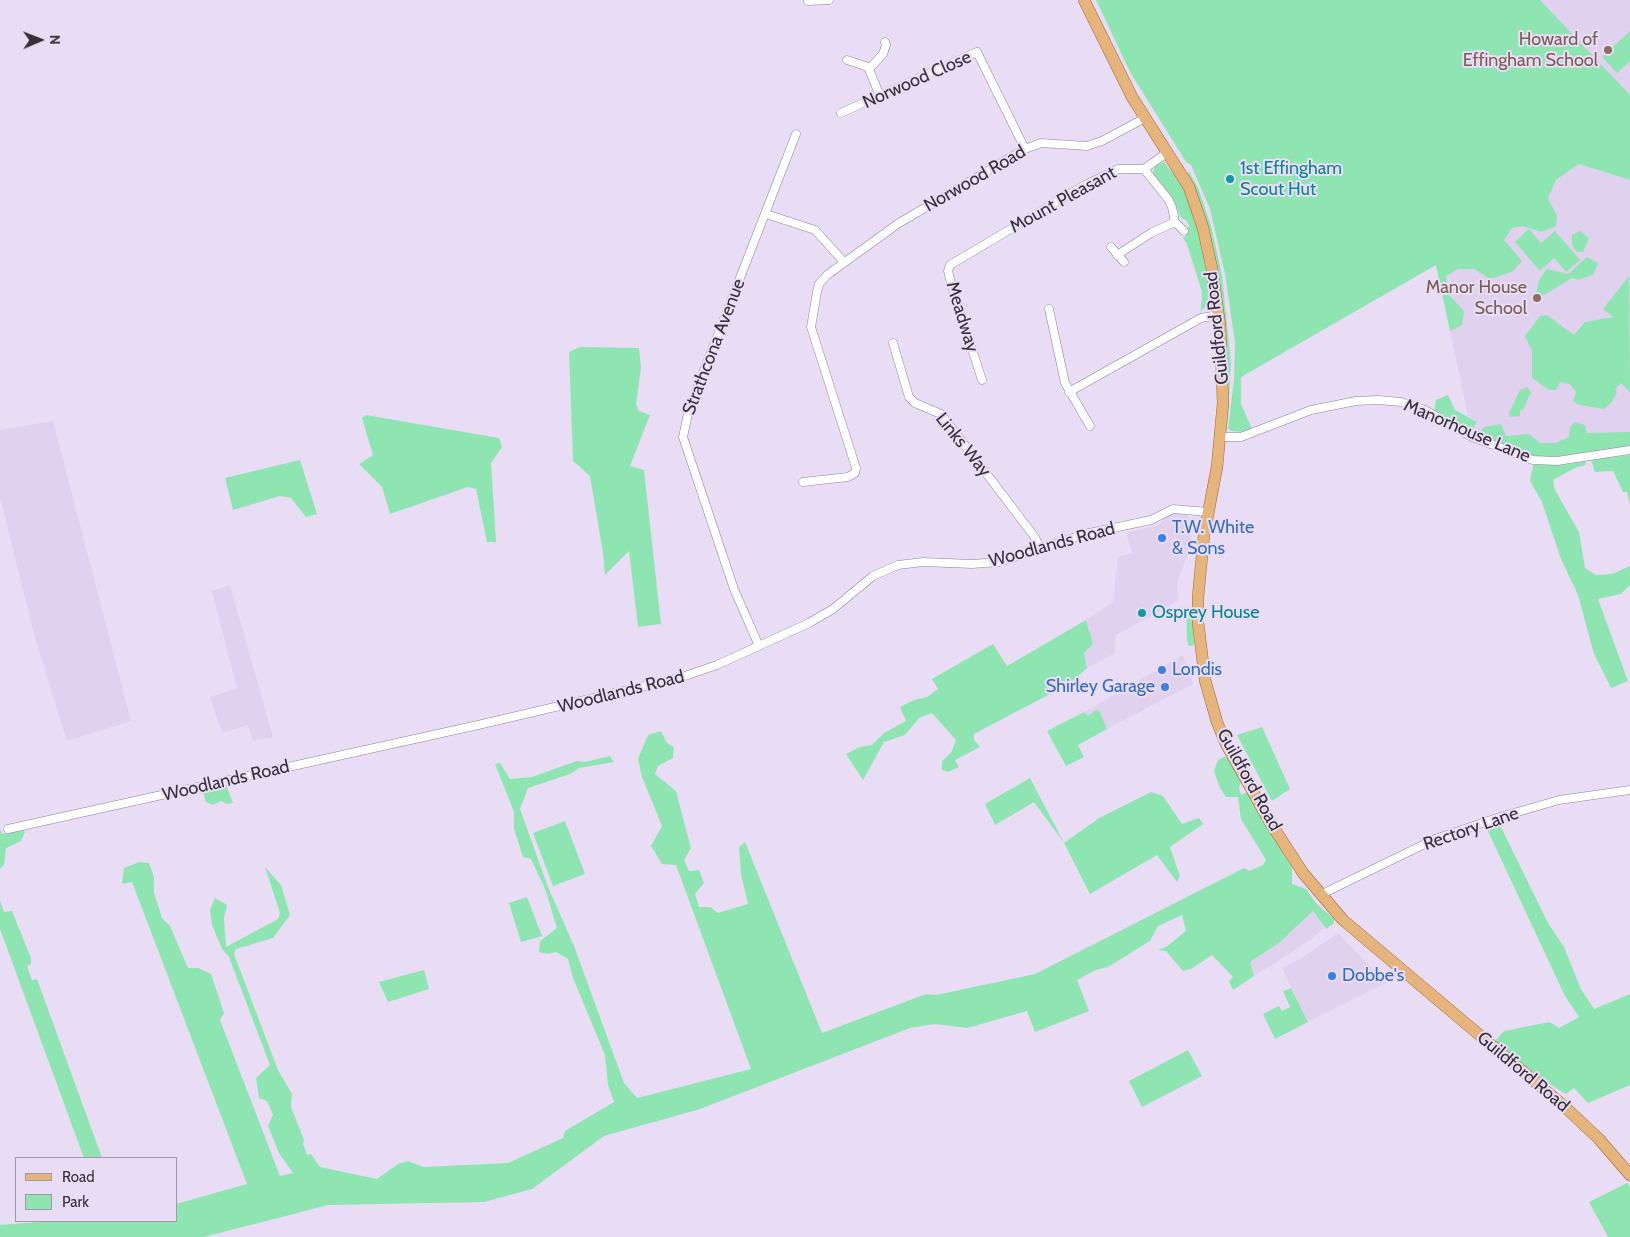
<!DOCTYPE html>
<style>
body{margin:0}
#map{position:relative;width:1630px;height:1237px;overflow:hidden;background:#e9ddf5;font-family:Cabin,sans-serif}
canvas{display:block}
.legend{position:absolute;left:15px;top:1157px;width:162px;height:65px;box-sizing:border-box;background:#e9ddf5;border:1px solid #a198aa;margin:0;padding:6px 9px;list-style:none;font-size:15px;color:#353039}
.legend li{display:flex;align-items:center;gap:10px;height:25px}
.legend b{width:25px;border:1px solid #a198aa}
.north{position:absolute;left:15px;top:15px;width:50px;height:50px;-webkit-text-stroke:4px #e9ddf5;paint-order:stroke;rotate:89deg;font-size:14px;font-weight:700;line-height:20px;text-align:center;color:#353039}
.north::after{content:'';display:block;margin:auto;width:18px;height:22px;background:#353039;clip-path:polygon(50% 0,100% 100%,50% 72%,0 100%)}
</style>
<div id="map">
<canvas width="1630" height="1237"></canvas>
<ul class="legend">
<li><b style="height:6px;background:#e6b57e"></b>Road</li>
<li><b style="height:14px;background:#8ee5b2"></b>Park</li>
</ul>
<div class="north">N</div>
</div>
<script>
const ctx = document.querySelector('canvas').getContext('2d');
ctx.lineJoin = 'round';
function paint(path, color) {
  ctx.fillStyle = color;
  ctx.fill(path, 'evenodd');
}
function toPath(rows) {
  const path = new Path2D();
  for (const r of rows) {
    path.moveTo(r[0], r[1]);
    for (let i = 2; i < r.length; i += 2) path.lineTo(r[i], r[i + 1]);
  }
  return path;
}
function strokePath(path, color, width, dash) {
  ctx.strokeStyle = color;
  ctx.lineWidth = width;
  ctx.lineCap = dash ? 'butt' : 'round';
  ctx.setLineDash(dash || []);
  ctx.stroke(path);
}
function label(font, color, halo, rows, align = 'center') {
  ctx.font = font + ' Cabin,sans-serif';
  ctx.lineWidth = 4;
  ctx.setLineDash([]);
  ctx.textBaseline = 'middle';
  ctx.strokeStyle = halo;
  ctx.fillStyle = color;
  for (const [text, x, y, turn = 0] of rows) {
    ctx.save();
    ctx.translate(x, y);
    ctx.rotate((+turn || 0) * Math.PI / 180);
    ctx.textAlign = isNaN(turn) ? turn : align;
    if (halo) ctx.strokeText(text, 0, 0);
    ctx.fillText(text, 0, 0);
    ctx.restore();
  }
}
const built = toPath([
 [1540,0,1630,0,1630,95,1602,67],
 [1579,164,1630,180,1630,447,1512,449,1471,431,1477,422,1468,416,1436,265],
 [53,421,131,721,67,741,35,638,0,497,0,430],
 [1174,512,1188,515,1192,543,1177,583,1178,601,1116,635,1115,653,1087,668,1084,653,1093,644,1086,620,1113,602,1118,557,1132,553,1126,533,1159,525,1167,515],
 [230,585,273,737,253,741,248,725,222,733,210,697,237,688,212,591],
 [1183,655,1193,684,1107,729,1100,712,1088,716,1084,712],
 [1313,911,1324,928,1306,943,1254,976,1250,962,1279,943],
 [1338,933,1386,983,1308,1022,1282,968,1300,959]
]);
const green = toPath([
 [1096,0,1540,0,1630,95,1630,180,1579,164,1556,180,1548,198,1557,216,1556,226,1542,232,1522,226,1512,228,1504,240,1522,261,1512,272,1490,279,1474,269,1458,269,1446,276,1449,295,1464,311,1462,325,1450,331,1436,265,1241,377,1241,404,1252,429,1246,432,1231,431,1228,428,1234,380,1235,343,1225,274,1210,209,1191,165,1186,162,1130,72],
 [1630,31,1630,61,1617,73,1602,57],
 [1164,162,1173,174,1168,163,1172,165,1187,196,1197,226,1213,301,1211,306,1208,289,1208,304,1201,311,1202,292,1187,244,1183,238,1186,236,1189,225,1186,220,1181,218,1174,201,1152,175,1155,166],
 [1189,171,1199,190,1211,226,1222,275,1231,364,1227,426,1227,350,1187,176],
 [1529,229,1541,243,1555,231,1580,260,1566,272,1554,258,1540,271,1515,242],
 [1580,231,1589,238,1583,252,1577,252,1572,245,1572,235],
 [1587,257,1598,263,1593,275,1578,280,1572,278,1544,295,1536,294,1539,280,1547,269,1568,274],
 [1629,276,1630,392,1621,383,1615,389,1617,392,1612,402,1604,409,1579,405,1573,401,1576,392,1570,384,1560,382,1556,390,1549,390,1532,378,1532,351,1525,336,1540,316,1547,315,1574,335,1585,322,1613,317,1603,309],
 [580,347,639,348,641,368,636,404,639,411,650,415,630,466,644,470,661,624,638,627,629,551,605,575,603,553,590,476,573,461,569,352],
 [1527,387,1531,392,1523,410,1520,411,1520,416,1510,417,1509,413,1520,390],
 [1448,395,1455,410,1477,422,1471,431,1434,412,1436,400],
 [366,415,499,438,502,447,491,463,496,542,487,542,476,489,468,487,390,514,382,487,359,464,373,455,362,418],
 [1575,422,1585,425,1587,433,1630,432,1630,447,1545,458,1531,456,1477,435,1484,427,1501,424,1506,436,1529,434,1540,443,1556,443,1569,437,1570,427],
 [1630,455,1630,505,1627,492,1623,492,1613,471,1595,472,1591,460],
 [300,460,317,514,306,517,291,498,280,496,233,510,225,478],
 [1586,461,1585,465,1577,467,1553,480,1555,490,1579,532,1585,568,1596,575,1612,574,1630,566,1630,585,1621,594,1598,599,1628,681,1611,688,1594,654,1578,595,1561,559,1542,502,1530,481,1533,465,1562,465],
 [1186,607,1193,608,1194,645,1189,646,1187,640],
 [1086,620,1093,644,1084,653,1087,668,1069,684,974,734,974,740,980,747,955,760,959,767,948,772,942,770,942,761,951,753,956,740,932,713,919,718,905,735,884,742,863,780,846,754,860,747,872,745,884,733,906,721,900,707,914,700,927,697,938,689,932,679,993,644,1007,666],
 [1096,710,1100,712,1107,729,1078,745,1084,757,1066,766,1047,731,1084,712,1088,716],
 [1262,727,1290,789,1272,801,1237,735],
 [661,731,667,743,674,747,673,758,658,766,655,774,676,791,691,848,684,860,689,871,699,870,704,883,695,894,699,907,710,907,718,913,748,904,741,874,739,847,745,842,822,1033,926,994,936,995,1035,974,1244,868,1249,871,1263,865,1266,860,1241,819,1238,797,1226,797,1220,788,1214,771,1218,760,1224,757,1228,758,1241,782,1239,788,1241,795,1247,792,1292,868,1292,884,1306,889,1316,903,1334,919,1334,923,1326,929,1313,911,1279,943,1250,962,1254,976,1233,990,1229,981,1233,977,1212,955,1191,969,1183,971,1166,951,1158,950,1166,947,1186,931,1182,915,1158,926,1150,941,1108,967,1096,970,1077,980,1089,1011,1035,1032,1027,1011,967,1028,935,1024,910,1028,700,1109,604,1136,532,1189,484,1202,328,1205,204,1237,0,1237,0,1225,50,1221,176,1221,176,1204,247,1184,132,882,122,884,124,868,139,862,149,863,154,877,154,893,162,918,170,926,188,968,198,968,211,974,224,1013,220,1020,280,1176,293,1173,279,1153,268,1126,273,1115,267,1101,259,1098,256,1078,270,1065,229,957,222,949,212,925,210,910,215,898,227,905,224,918,226,947,278,919,280,913,265,867,281,885,290,915,273,938,236,949,234,954,278,1070,292,1094,291,1107,304,1140,303,1144,307,1155,311,1154,320,1167,377,1179,398,1164,408,1161,423,1167,508,1163,563,1138,565,1131,614,1102,608,1085,605,1055,573,978,568,959,556,952,547,954,539,952,540,941,557,928,545,889,531,859,523,857,514,829,514,812,495,764,500,763,510,779,532,777,577,761,585,762,610,756,614,762,579,768,570,774,528,788,520,809,548,887,574,946,624,1083,637,1098,751,1069,676,865,662,864,651,846,662,826,642,777,638,759,648,735],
 [1030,778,1064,843,1099,818,1151,792,1163,796,1182,824,1199,818,1203,824,1170,847,1180,876,1177,882,1157,855,1090,894,1064,843,1034,802,995,825,985,804],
 [226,785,233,803,227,804,221,801,213,805,206,802,202,790],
 [565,821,585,874,553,886,533,833],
 [1499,823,1548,923,1564,947,1581,989,1594,1009,1630,994,1630,1085,1588,1103,1574,1088,1566,1094,1543,1080,1494,1042,1504,1031,1550,1022,1559,1028,1579,1017,1565,996,1486,827],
 [0,829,2,834,24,830,25,832,21,841,6,848,4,865,0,869],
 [527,897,542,936,521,942,509,903],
 [0,901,4,912,12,911,31,958,31,964,27,966,32,980,37,979,102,1158,84,1158,0,929],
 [424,970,429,989,388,1002,379,982],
 [1291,988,1308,1022,1275,1039,1263,1014,1279,1006,1282,1011,1290,1007,1283,991],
 [1188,1050,1202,1076,1142,1107,1129,1081],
 [1627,1183,1630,1186,1630,1237,1608,1237,1589,1202]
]);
const minor = toPath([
 [808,1,829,0],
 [847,60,868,67,880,96],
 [869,69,883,54,886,45,885,42],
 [841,113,977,52,1025,149],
 [1144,169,1168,199,1172,207,1175,222,1184,231],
 [766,214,815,230,844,262],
 [1111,247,1124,262],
 [1117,255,1151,233,1175,222],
 [1049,309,1065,383,1090,426],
 [893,343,909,397,915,403,941,414,1034,536,1041,549],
 [982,380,951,283,948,271,950,265,1085,185,1118,169,1144,169,1168,152],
 [1069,392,1201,318,1219,315],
 [1220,437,1241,437,1311,410,1356,401,1378,400,1401,402,1425,410,1472,437,1533,460,1557,461,1630,450],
 [803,482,848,477,855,473,856,468,811,327,817,292,819,284,827,275,899,223,1025,149,1041,143,1087,146,1102,141,1145,118],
 [759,646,734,589,683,437,689,409,796,134],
 [8,829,478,725,679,678,717,665,809,623,833,609,873,576,898,565,923,562,972,564,999,562,1085,534,1151,520,1173,509,1208,512],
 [1320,895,1435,839,1500,817,1559,800,1630,790]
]);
const primary = toPath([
 [1084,0,1132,97,1189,187,1203,228,1212,269,1220,326,1223,403,1217,467,1204,535,1198,597,1198,622,1205,680,1217,722,1226,744,1270,822,1303,873,1343,920,1565,1107,1599,1139,1630,1175]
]);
const markers = [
 [1608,50,5,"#8d6e63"],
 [1230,179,5,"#0f9aa8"],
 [1537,298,5,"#8d6e63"],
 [1162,538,5,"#3f7fe0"],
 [1142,613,5,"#0f9aa8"],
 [1162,670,5,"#3f7fe0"],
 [1165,687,5,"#3f7fe0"],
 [1332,976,5,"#3f7fe0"]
];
const educationNames = [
 ["Howard of",1598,40],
 ["Effingham School",1598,61],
 ["Manor House",1527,288],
 ["School",1527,309]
];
const streetNames = [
 ["Norwood Close",917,80,-24],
 ["Norwood Road",975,179,-30],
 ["Mount Pleasant",1063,200,-29],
 ["Meadway",962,317,73],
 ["Guildford Road",1217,328,-96],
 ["Strathcona Avenue",714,347,-69],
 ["Manorhouse Lane",1467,431,23],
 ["Links Way",963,445,51],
 ["Woodlands Road",1052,545,-15],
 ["Woodlands Road",621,692,-14],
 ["Guildford Road",1249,780,61],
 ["Woodlands Road",226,781,-13],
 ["Rectory Lane",1471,829,-19],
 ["Guildford Road",1523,1072,40]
];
const cultureNames = [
 ["1st Effingham",1240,169],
 ["Scout Hut",1240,190],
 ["Osprey House",1152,613]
];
const shopNames = [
 ["T.W. White",1172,528],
 ["& Sons",1172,549],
 ["Londis",1172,670],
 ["Shirley Garage",1155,687,"right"],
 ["Dobbe's",1342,976]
];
paint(built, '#e0d1ef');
paint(green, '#8ee5b2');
strokePath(minor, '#8d8298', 9);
strokePath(primary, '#9e672e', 12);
strokePath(minor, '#fff', 8);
strokePath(primary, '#e6b57e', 11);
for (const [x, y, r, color] of markers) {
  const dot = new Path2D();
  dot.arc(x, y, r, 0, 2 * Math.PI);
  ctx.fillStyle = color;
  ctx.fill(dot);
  strokePath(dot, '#e9ddf5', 2);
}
label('18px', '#785e54', '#e9ddf5', educationNames, 'right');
label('18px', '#353039', '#e9ddf5', streetNames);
label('18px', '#0d838f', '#e9ddf5', cultureNames, 'left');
label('18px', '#366cbe', '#e9ddf5', shopNames, 'left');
</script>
